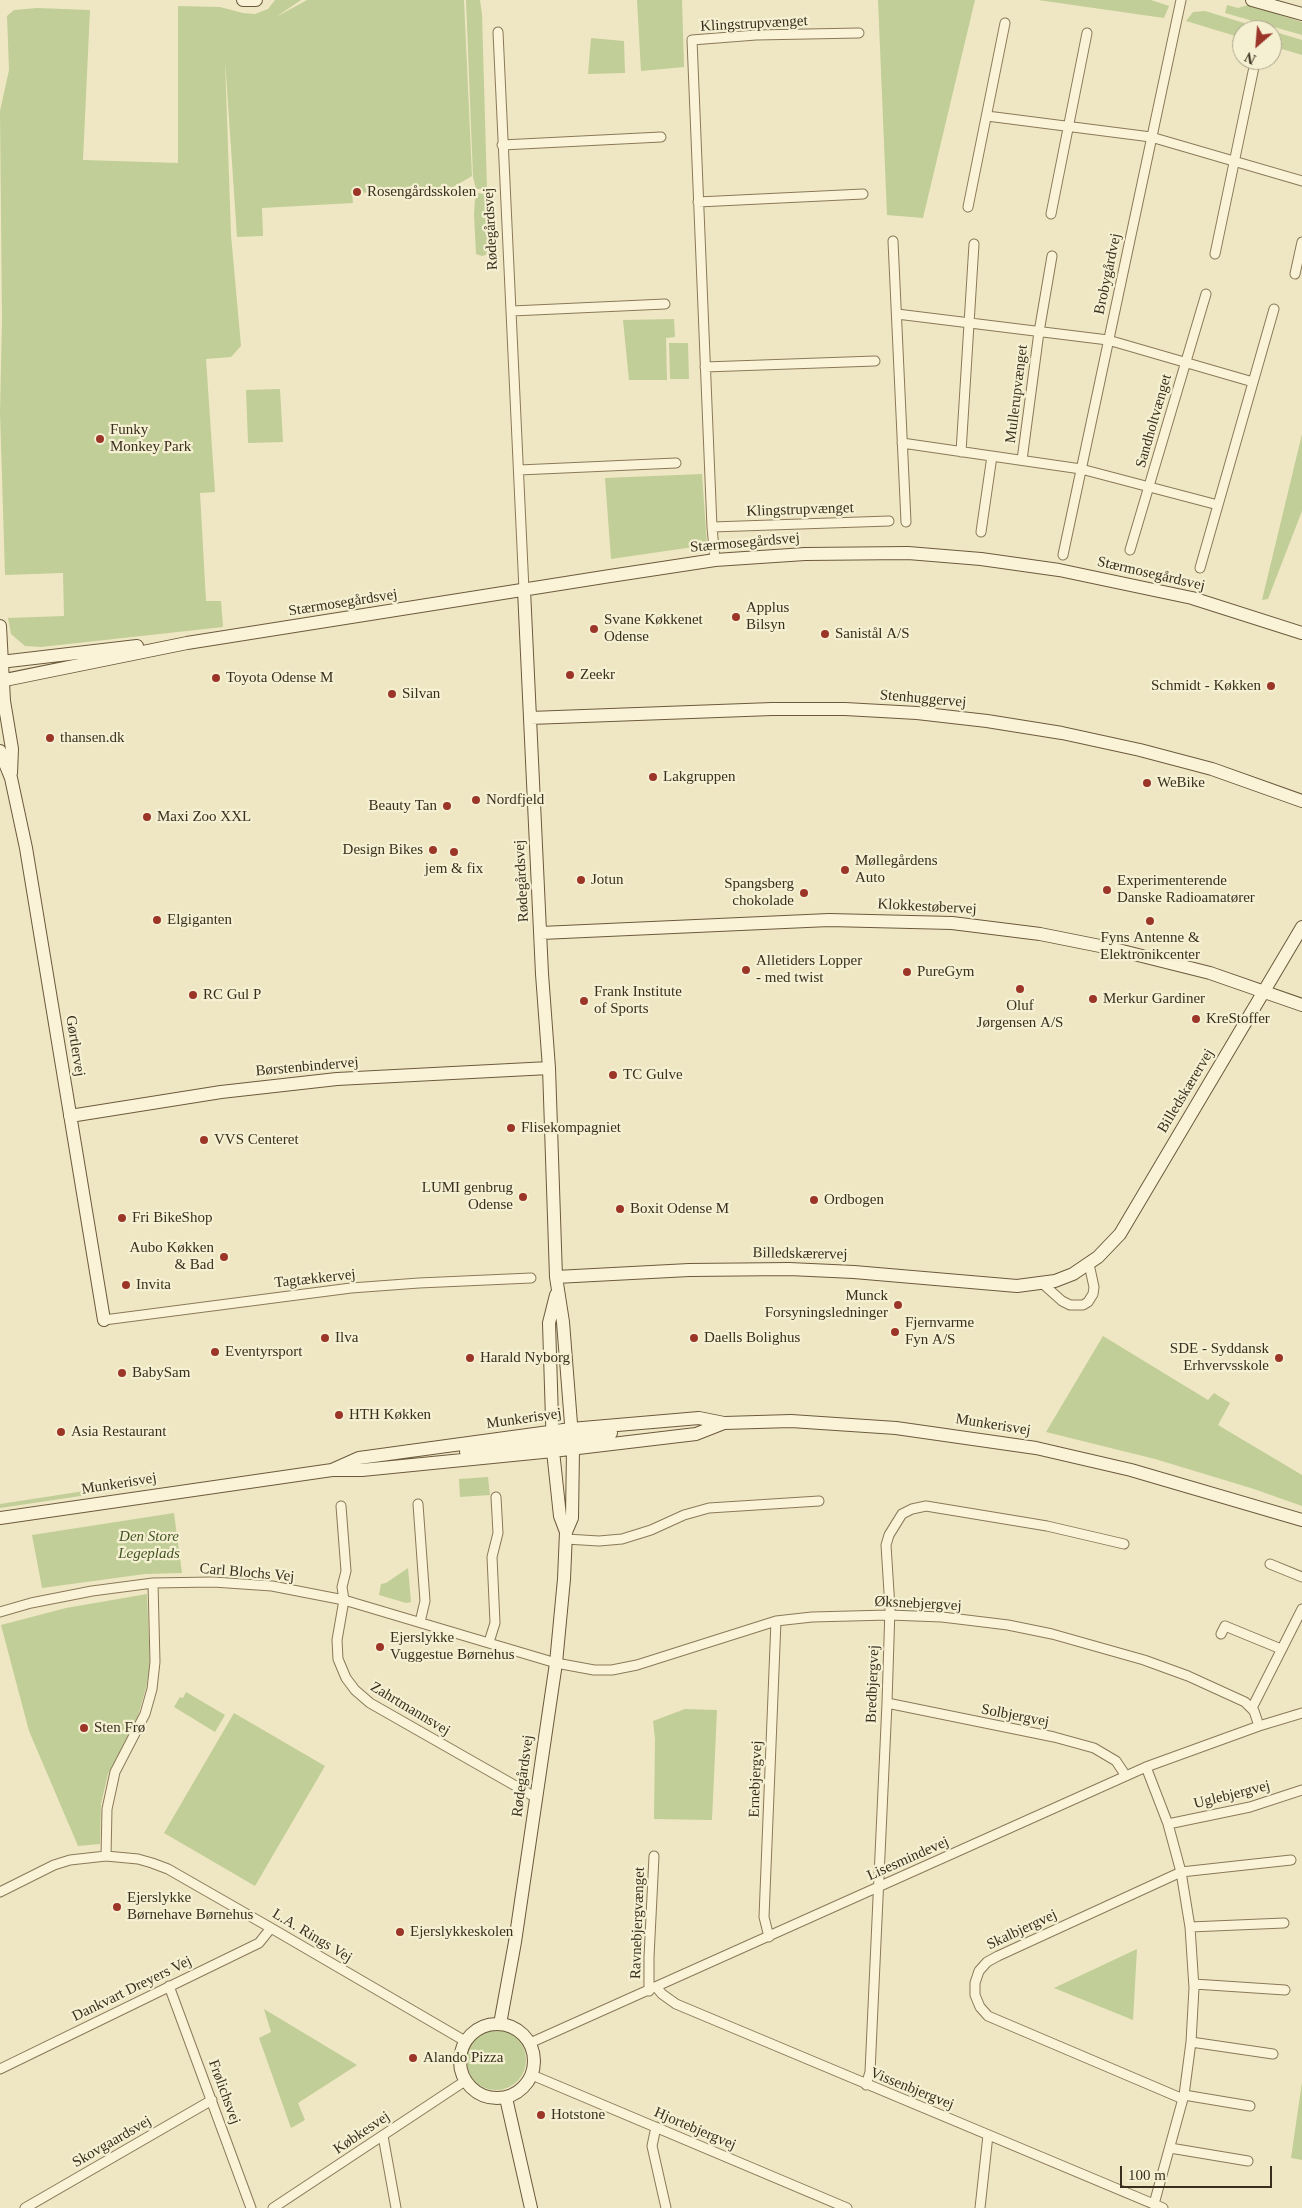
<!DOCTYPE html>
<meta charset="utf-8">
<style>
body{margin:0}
#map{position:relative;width:1302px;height:2208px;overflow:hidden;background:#efe7c3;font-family:Georgia,serif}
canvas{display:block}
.north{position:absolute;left:1232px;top:20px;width:50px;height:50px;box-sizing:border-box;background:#f6f0d3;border:1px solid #aba38b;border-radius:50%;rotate:207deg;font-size:14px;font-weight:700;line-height:20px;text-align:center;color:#3a2f1e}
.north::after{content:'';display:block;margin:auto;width:18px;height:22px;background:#9a3528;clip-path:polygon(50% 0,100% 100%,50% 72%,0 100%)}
.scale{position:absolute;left:1120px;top:2166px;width:152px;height:22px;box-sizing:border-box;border:2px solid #3a2f1e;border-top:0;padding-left:6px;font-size:15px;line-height:18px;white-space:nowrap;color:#3a2f1e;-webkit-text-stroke:4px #f6f0d3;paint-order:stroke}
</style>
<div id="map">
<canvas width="1302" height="2208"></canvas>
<div class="north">N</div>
<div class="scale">100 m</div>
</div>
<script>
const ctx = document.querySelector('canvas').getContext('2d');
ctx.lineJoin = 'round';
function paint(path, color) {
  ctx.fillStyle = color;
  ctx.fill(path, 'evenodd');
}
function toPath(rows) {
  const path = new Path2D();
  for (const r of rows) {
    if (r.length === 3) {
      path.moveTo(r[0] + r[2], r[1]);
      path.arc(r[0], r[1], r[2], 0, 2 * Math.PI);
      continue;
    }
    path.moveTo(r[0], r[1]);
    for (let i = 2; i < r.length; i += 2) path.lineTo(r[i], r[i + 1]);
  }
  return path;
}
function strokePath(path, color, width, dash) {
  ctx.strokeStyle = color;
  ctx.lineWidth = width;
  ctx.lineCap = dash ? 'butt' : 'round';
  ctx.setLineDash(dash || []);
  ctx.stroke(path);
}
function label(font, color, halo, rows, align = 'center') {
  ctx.font = font + ' Georgia,serif';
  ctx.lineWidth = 4.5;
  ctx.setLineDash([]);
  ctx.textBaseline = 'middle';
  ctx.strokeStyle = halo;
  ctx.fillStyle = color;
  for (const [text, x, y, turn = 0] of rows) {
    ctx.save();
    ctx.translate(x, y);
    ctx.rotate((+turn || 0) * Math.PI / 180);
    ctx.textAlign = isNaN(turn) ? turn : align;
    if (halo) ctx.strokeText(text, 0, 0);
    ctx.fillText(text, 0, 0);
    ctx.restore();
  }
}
const green = toPath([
 [275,0,301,0,276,17,307,0,464,0,472,176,448,190,352,193,353,203,262,208,263,236,237,237,225,59,231,235,241,346,231,357,206,359,215,492,200,493,206,601,221,601,223,627,41,647,25,646,11,634,8,618,64,616,63,573,5,575,0,412,2,320,0,111,9,70,7,16,14,10,37,8,90,10,83,160,178,163,178,6,220,7,243,13,255,14,268,9],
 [466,0,480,0,482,14,487,189,476,189,473,177],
 [637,0,682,0,684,67,641,71],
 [878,0,975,0,923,218,887,215],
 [1038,0,1151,0,1169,6,1164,18],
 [1227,5,1238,8,1248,5,1302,22,1302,35,1225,13],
 [1205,11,1267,30,1242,30,1242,38,1186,21,1193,12],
 [1272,31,1302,40,1302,55,1272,46],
 [591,38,624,41,625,73,588,74],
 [478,193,490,195,492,253,482,256,476,254,474,214,475,200],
 [674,319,675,337,666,338,667,380,629,380,623,320],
 [669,343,688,343,689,379,670,379],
 [280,389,283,442,248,443,246,390],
 [1302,434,1302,511,1268,599,1262,600],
 [702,474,707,545,611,559,605,478],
 [1103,1336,1208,1400,1214,1393,1230,1403,1218,1425,1302,1475,1302,1506,1254,1489,1155,1459,1046,1432],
 [488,1477,490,1495,460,1497,459,1479],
 [161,1484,0,1508,0,1504,78,1492],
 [174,1513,182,1573,145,1574,42,1588,32,1535],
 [408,1568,411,1602,406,1603,379,1595,381,1584,386,1583],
 [147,1594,150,1666,146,1688,138,1716,108,1774,101,1804,100,1844,78,1846,29,1731,1,1625,66,1608],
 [186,1692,225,1715,215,1732,174,1707,180,1697,183,1698],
 [685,1709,717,1710,712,1820,654,1819,655,1739,653,1721],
 [234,1713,325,1766,255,1886,164,1833],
 [1137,1949,1133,2020,1054,1988],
 [264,2009,357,2065,298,2103,305,2120,291,2128,259,2038,271,2032],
 [496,2060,30],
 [1302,2082,1302,2160,1291,2158]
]);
const street = toPath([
 [498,32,524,590],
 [987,116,1151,137,1302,181],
 [502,145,661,137],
 [698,202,863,194],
 [968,207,1005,23],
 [1051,214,1087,33],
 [893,241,906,522],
 [1215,254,1254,67],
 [1295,274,1302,242],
 [512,311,665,304],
 [897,314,1108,340,1253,382],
 [705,367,875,361],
 [902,443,1081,469,1218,505],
 [961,452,974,244],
 [1022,460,1039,332,1052,256],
 [519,470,676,463],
 [712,527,889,521],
 [981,532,992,456],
 [1130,550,1206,294],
 [1063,555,1181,0],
 [715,560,712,527,692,40,756,35,859,33],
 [1200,568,1274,309],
 [1043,1284,1062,1301,1070,1305,1083,1305,1088,1302,1093,1294,1094,1287,1089,1264],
 [104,1320,351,1288,419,1283,531,1278],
 [418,1504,425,1601,420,1622],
 [341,1506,346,1571,342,1587,344,1600,337,1640,338,1659,346,1678,355,1690,370,1703,535,1797],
 [566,1539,599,1541,622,1539,651,1530,684,1515,709,1508,819,1501],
 [1270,1564,1302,1577],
 [0,1612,31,1603,92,1591,153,1583,213,1582,272,1586,344,1600,556,1663,594,1670,612,1670,637,1665,776,1621,812,1617,889,1615,942,1617,1008,1625,1052,1634,1144,1660,1188,1676,1245,1702,1254,1711,1259,1726],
 [1221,1634,1225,1626,1281,1649],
 [489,1642,495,1623,492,1557,498,1533,496,1497],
 [887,1703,1054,1737,1094,1748,1116,1761,1126,1776],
 [1252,1708,1302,1609],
 [1146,1767,1168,1824,1181,1872,1190,1927,1194,1988,1191,2042,1184,2095,1154,2204],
 [1168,1824,1250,1807,1302,1790],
 [106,1856,107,1809,115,1772,145,1714,152,1689,155,1662,153,1583],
 [0,1892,54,1865,70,1860,106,1856,138,1859,152,1863,168,1869,271,1928,465,2041],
 [1190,1927,1284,1923],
 [769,1937,764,1917,776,1621],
 [1194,1984,1285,1990],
 [169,1986,251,2208],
 [657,1988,662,1994,676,2004,1163,2208],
 [649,1991,649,1957,654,1856],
 [1191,2042,1273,2054],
 [530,2043,1146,1767,1259,1726,1302,1713],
 [0,2069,259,1943,271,1928],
 [532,2075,847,2208],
 [866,2085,870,2072,887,1703,890,1608,886,1545,889,1535,902,1514,912,1509,926,1506,1047,1526,1124,1544],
 [1184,2095,1250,2106],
 [1183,2099,988,2016,980,2007,975,1995,975,1983,979,1971,987,1962,998,1956,1181,1872,1291,1860],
 [656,2127,652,2146,666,2208],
 [383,2136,396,2208],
 [1170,2148,1248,2161],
 [25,2208,212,2100],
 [273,2208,465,2081],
 [980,2208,988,2135]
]);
const secondary = toPath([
 [243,0,256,0],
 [1252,0,1302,14],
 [0,626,4,701,12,749,11,773],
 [0,662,137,646],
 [0,681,187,643,610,576,715,560,805,554,908,553,981,559,1059,570,1192,598,1302,633],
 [530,718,772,709,845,709,917,713,987,721,1062,733,1140,750,1212,769,1302,801],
 [0,751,11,778,26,848,104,1320],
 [541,933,829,920,952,923,1040,934,1110,948,1210,973,1302,1005],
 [70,1116,221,1092,337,1079,549,1068],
 [556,1277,689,1270,789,1269,854,1272,1017,1286,1055,1281,1073,1274,1098,1257,1120,1234,1302,927],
 [556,1295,549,1323,553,1451,560,1516,566,1532],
 [564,1441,611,1433],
 [466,1452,560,1439],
 [332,1470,359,1458,571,1429,699,1418,724,1423,791,1421,896,1428,1036,1448,1131,1470,1302,1520],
 [0,1518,332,1470,362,1470,553,1451,696,1434,724,1423],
 [497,2061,37],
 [500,2024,515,1942,556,1663,564,1579,566,1532,572,1518,573,1449,563,1322,556,1277,549,1068,542,974,524,590],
 [506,2098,531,2208]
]);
const markers = [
 [357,192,5,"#9a3528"],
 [100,439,5,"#9a3528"],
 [736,617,5,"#9a3528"],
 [594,629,5,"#9a3528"],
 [825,634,5,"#9a3528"],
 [570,675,5,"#9a3528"],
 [216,678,5,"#9a3528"],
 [1271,686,5,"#9a3528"],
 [392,694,5,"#9a3528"],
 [50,738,5,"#9a3528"],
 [653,777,5,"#9a3528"],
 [1147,783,5,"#9a3528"],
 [476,800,5,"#9a3528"],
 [447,806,5,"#9a3528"],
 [147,817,5,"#9a3528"],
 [433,850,5,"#9a3528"],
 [454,852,5,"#9a3528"],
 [845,870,5,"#9a3528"],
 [581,880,5,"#9a3528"],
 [1107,890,5,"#9a3528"],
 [804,893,5,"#9a3528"],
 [157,920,5,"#9a3528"],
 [1150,921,5,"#9a3528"],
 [746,970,5,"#9a3528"],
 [907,972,5,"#9a3528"],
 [1020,989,5,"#9a3528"],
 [193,995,5,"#9a3528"],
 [1093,999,5,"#9a3528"],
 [584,1001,5,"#9a3528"],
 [1196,1019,5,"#9a3528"],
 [613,1075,5,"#9a3528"],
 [511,1128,5,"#9a3528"],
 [204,1140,5,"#9a3528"],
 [523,1197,5,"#9a3528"],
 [814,1200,5,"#9a3528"],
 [620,1209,5,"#9a3528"],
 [122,1218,5,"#9a3528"],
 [224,1257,5,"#9a3528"],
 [126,1285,5,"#9a3528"],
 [898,1305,5,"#9a3528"],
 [895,1332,5,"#9a3528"],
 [325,1338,5,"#9a3528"],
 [694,1338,5,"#9a3528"],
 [215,1352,5,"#9a3528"],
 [470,1358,5,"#9a3528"],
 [1279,1358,5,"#9a3528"],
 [122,1373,5,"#9a3528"],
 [339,1415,5,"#9a3528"],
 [61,1432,5,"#9a3528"],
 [380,1647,5,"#9a3528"],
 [84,1728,5,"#9a3528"],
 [117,1907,5,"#9a3528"],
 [400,1932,5,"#9a3528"],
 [413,2058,5,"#9a3528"],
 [541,2115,5,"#9a3528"]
];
const streetNames = [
 ["Klingstrupvænget",754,24,-3],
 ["Rødegårdsvej",491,229,-93],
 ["Brobygårdvej",1108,274,-78],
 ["Mullerupvænget",1017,394,-83],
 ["Sandholtvænget",1154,421,-74],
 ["Klingstrupvænget",800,510,-2],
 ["Stærmosegårdsvej",745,543,-5],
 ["Stærmosegårdsvej",1151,574,13],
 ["Stærmosegårdsvej",343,603,-9],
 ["Stenhuggervej",923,699,5],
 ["Rødegårdsvej",522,881,-93],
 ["Klokkestøbervej",927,907,3],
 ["Gørtlervej",75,1046,81],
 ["Børstenbindervej",307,1067,-5],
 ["Billedskærervej",1186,1091,-59],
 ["Billedskærervej",800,1254,1],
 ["Tagtækkervej",315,1279,-6],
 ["Munkerisvej",524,1419,-8],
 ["Munkerisvej",993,1425,9],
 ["Munkerisvej",119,1484,-9],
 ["Carl Blochs Vej",247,1573,5],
 ["Øksnebjergvej",918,1604,3],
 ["Bredbjergvej",873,1684,-88],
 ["Zahrtmannsvej",410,1709,31],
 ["Solbjergvej",1015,1716,11],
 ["Rødegårdsvej",523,1776,-82],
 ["Ernebjergvej",756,1779,-88],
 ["Uglebjergvej",1232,1795,-14],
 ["Lisesmindevej",908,1859,-24],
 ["Ravnebjergvænget",638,1923,-88],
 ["Skalbjergvej",1022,1930,-25],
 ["L.A. Rings Vej",312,1936,31],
 ["Dankvart Dreyers Vej",132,1989,-26],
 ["Vissenbjergvej",912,2089,22],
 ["Frølichsvej",224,2092,70],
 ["Hjortebjergvej",695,2129,23],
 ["Købkesvej",362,2133,-34],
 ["Skovgaardsvej",112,2142,-30]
];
const poiNames = [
 ["Rosengårdsskolen",367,192],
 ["Funky",110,430],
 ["Monkey Park",110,447],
 ["Applus",746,608],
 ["Bilsyn",746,625],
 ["Svane Køkkenet",604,620],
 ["Odense",604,637],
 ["Sanistål A/S",835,634],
 ["Zeekr",580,675],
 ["Toyota Odense M",226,678],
 ["Schmidt - Køkken",1261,686,"right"],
 ["Silvan",402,694],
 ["thansen.dk",60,738],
 ["Lakgruppen",663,777],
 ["WeBike",1157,783],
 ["Nordfjeld",486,800],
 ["Beauty Tan",437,806,"right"],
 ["Maxi Zoo XXL",157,817],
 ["Design Bikes",423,850,"right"],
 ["Møllegårdens",855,861],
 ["Auto",855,878],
 ["jem & fix",454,869,"center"],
 ["Jotun",591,880],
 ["Experimenterende",1117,881],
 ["Danske Radioamatører",1117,898],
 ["Spangsberg",794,884,"right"],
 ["chokolade",794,901,"right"],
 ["Elgiganten",167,920],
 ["Fyns Antenne &",1150,938,"center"],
 ["Elektronikcenter",1150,955,"center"],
 ["Alletiders Lopper",756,961],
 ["- med twist",756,978],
 ["PureGym",917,972],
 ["Frank Institute",594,992],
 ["of Sports",594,1009],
 ["RC Gul P",203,995],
 ["Merkur Gardiner",1103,999],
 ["Oluf",1020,1006,"center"],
 ["Jørgensen A/S",1020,1023,"center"],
 ["KreStoffer",1206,1019],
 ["TC Gulve",623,1075],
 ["Flisekompagniet",521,1128],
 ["VVS Centeret",214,1140],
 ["LUMI genbrug",513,1188,"right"],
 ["Odense",513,1205,"right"],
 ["Ordbogen",824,1200],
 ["Boxit Odense M",630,1209],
 ["Fri BikeShop",132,1218],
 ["Aubo Køkken",214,1248,"right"],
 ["& Bad",214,1265,"right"],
 ["Invita",136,1285],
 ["Munck",888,1296,"right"],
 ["Forsyningsledninger",888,1313,"right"],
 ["Fjernvarme",905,1323],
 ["Fyn A/S",905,1340],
 ["Ilva",335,1338],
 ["Daells Bolighus",704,1338],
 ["SDE - Syddansk",1269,1349,"right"],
 ["Erhvervsskole",1269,1366,"right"],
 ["Eventyrsport",225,1352],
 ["Harald Nyborg",480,1358],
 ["BabySam",132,1373],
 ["HTH Køkken",349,1415],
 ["Asia Restaurant",71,1432],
 ["Ejerslykke",390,1638],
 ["Vuggestue Børnehus",390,1655],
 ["Sten Frø",94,1728],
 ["Ejerslykke",127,1898],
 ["Børnehave Børnehus",127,1915],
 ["Ejerslykkeskolen",410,1932],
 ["Alando Pizza",423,2058],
 ["Hotstone",551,2115]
];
const parkNames = [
 ["Den Store",149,1537],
 ["Legeplads",149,1554]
];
paint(green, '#c1ce97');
strokePath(street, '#8a7959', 11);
strokePath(secondary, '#6c5a3d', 14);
strokePath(street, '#faf3d7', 9);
strokePath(secondary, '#faf3d7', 12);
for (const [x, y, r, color] of markers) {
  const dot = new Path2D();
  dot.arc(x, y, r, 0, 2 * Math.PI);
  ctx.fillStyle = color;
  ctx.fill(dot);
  strokePath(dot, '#f6f0d3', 2);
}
label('15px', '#3a2f1e', '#f6f0d3', streetNames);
label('15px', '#3a2f1e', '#f6f0d3', poiNames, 'left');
label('italic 15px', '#445624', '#f6f0d3', parkNames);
</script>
